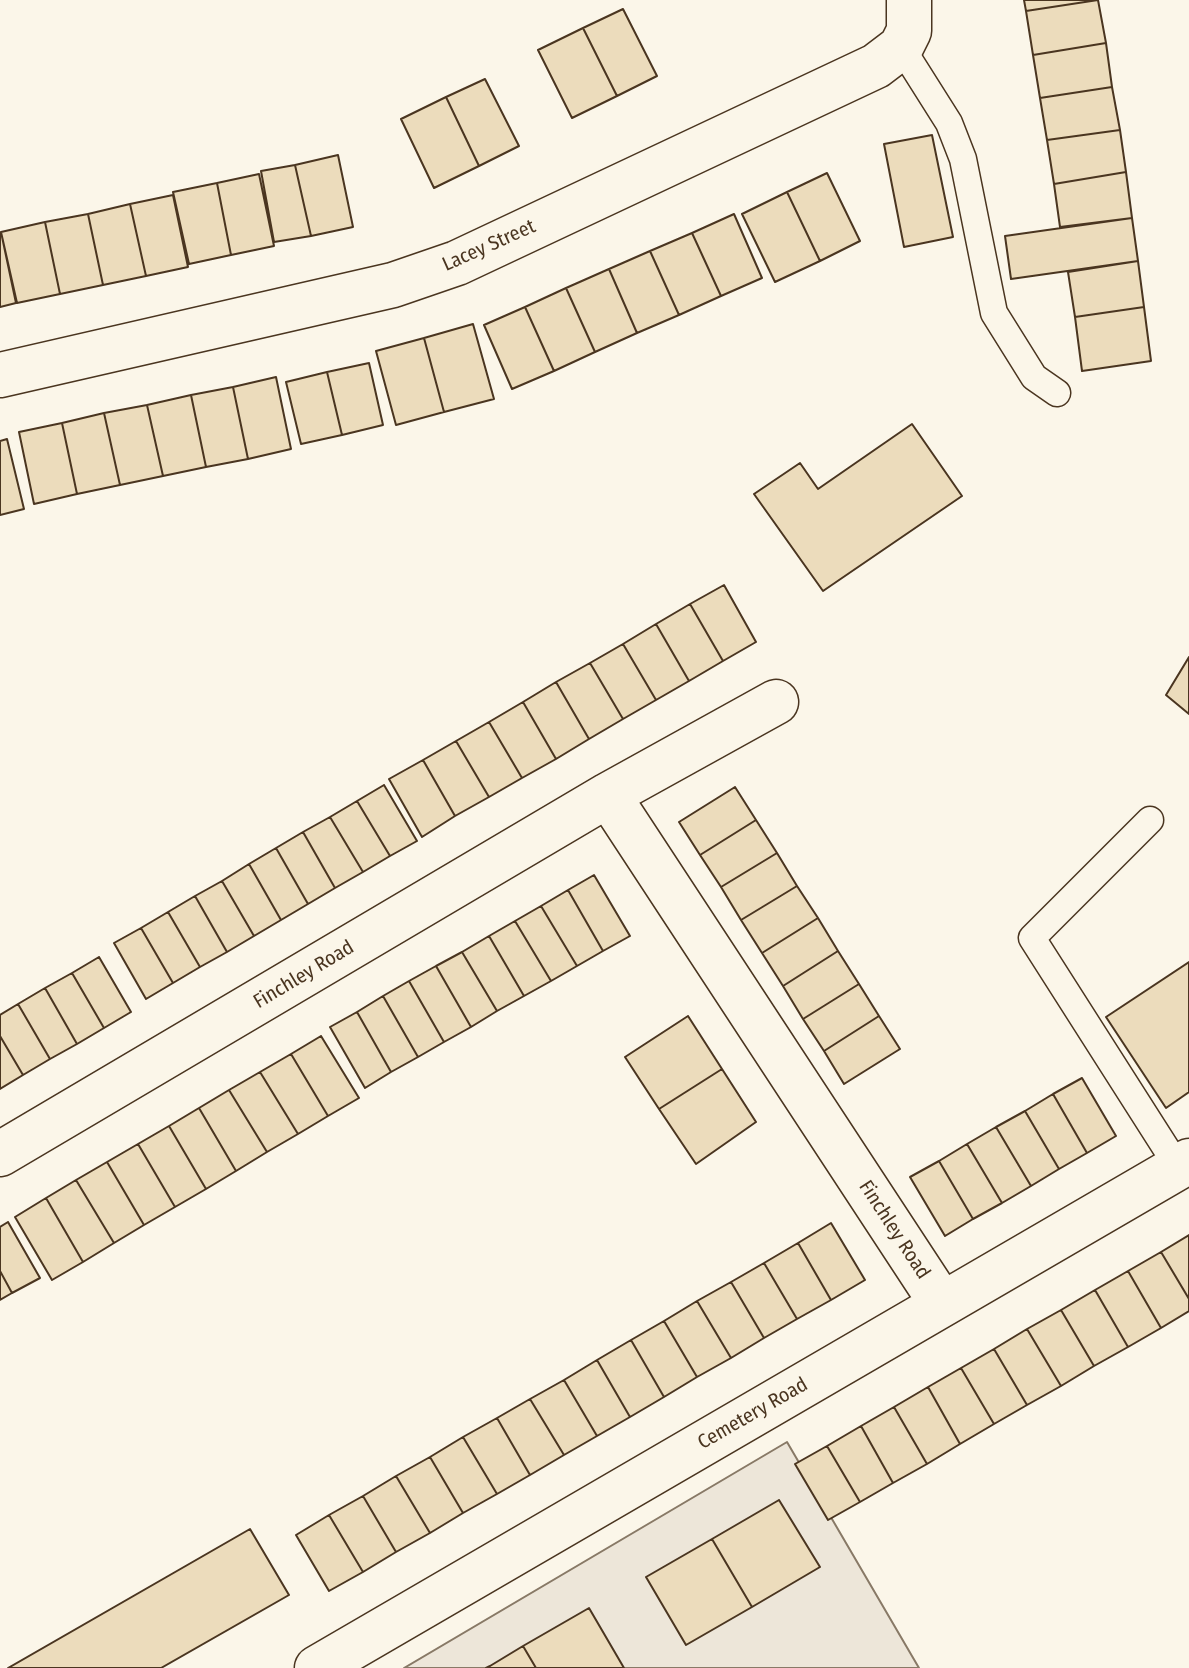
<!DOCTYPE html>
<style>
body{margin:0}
canvas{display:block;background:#fbf6e9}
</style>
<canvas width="1189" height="1668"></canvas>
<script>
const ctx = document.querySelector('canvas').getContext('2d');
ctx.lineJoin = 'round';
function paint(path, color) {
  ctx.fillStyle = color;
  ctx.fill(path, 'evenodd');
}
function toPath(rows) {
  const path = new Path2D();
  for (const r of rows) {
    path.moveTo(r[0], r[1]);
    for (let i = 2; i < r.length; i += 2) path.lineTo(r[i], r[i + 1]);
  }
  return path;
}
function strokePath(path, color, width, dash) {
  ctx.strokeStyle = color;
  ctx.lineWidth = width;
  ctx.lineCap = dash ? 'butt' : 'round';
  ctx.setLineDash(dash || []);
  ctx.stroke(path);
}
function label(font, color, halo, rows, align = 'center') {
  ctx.font = font + ' "Fira Sans Condensed",sans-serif';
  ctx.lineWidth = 6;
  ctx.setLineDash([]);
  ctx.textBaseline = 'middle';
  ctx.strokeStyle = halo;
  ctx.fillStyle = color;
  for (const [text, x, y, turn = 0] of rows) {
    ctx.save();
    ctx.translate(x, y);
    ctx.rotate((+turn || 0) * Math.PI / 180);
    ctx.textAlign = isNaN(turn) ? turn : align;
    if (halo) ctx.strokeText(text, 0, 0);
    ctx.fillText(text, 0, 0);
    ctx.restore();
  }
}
const green = toPath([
 [787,1442,919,1668,404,1668,787,1442]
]);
const building = toPath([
 [1024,0,1098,0,1026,11,1024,0],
 [1098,0,1106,43,1033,55,1026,11,1098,0],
 [623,9,657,76,617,96,583,28,623,9],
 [583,28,617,96,572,118,538,50,583,28],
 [1106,43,1112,87,1040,98,1033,55,1106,43],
 [485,79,519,146,479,166,446,97,485,79],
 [1112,87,1120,130,1047,140,1040,98,1112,87],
 [446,97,479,166,434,188,401,119,446,97],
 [1120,130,1126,172,1054,184,1047,140,1120,130],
 [932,135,953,237,904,247,884,144,932,135],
 [338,155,353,227,311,236,295,165,338,155],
 [295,165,311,236,274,242,261,171,295,165],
 [1126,172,1132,218,1060,227,1054,184,1126,172],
 [827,173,860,241,820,261,787,192,827,173],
 [259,174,274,246,231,255,217,183,259,174],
 [217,183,231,255,189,264,173,192,217,183],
 [787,192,820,261,775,282,742,214,787,192],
 [173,195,188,267,146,276,130,204,173,195],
 [130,204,146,276,103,285,88,214,130,204],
 [88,214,103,285,60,294,45,222,88,214],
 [734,214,762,278,721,296,692,233,734,214],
 [1132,218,1138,261,1011,279,1005,236,1132,218],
 [45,222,60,294,17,303,1,232,45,222],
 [1,232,16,303,0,307,0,233,1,232],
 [692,233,721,296,679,315,650,251,692,233],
 [650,251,679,315,637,333,609,269,650,251],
 [1138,261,1144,307,1075,317,1068,272,1138,261],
 [609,269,637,333,595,352,566,288,609,269],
 [566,288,595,352,554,371,525,307,566,288],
 [525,307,554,371,512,389,484,325,525,307],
 [1144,307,1151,361,1082,371,1075,317,1144,307],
 [473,324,494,399,444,412,424,338,473,324],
 [424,338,444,412,396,425,376,351,424,338],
 [369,363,383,425,342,435,327,372,369,363],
 [327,372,342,435,301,444,286,382,327,372],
 [276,377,291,449,248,459,233,387,276,377],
 [233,387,248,459,206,467,191,395,233,387],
 [191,395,206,467,163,476,147,405,191,395],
 [147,405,163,476,120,485,104,413,147,405],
 [104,413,120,485,77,494,62,423,104,413],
 [62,423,77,494,34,504,19,432,62,423],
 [912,424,962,496,823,591,754,494,800,463,818,489,912,424],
 [7,439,24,509,0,515,0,441,7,439],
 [724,585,756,642,723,661,690,604,724,585],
 [690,604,723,661,689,681,656,624,690,604],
 [656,624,689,681,656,700,623,644,656,624],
 [623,644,656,700,623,719,590,663,623,644],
 [1189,657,1189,714,1166,695,1189,657],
 [590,663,623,719,589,739,556,682,590,663],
 [556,682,589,739,556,759,523,702,556,682],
 [523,702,556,759,522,778,489,722,523,702],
 [489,722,522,778,489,797,456,741,489,722],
 [456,741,489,797,455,816,423,760,456,741],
 [423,760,455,816,422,837,389,779,423,760],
 [384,785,417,841,390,856,357,801,384,785],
 [735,787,756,820,700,855,679,822,735,787],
 [357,801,390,856,363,872,330,817,357,801],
 [330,817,363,872,335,888,303,832,330,817],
 [756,820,777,853,721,887,700,855,756,820],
 [303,832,335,888,308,904,276,848,303,832],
 [276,848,308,904,281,920,249,864,276,848],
 [777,853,797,886,741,920,721,887,777,853],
 [249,864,281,920,254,936,222,881,249,864],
 [594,875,630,936,603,951,568,890,594,875],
 [222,881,254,936,227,952,195,896,222,881],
 [797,886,818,918,762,953,741,920,797,886],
 [568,890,603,951,577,966,541,906,568,890],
 [195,896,227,952,200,967,168,912,195,896],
 [541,906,577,966,551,981,515,921,541,906],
 [168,912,200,967,173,983,141,928,168,912],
 [818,918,838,951,783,986,762,953,818,918],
 [515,921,551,981,524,996,489,936,515,921],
 [141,928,173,983,146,999,114,943,141,928],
 [489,936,524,996,497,1011,462,952,489,936],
 [838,951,859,984,803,1019,783,986,838,951],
 [462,952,497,1011,471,1027,436,966,462,952],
 [99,957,131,1012,104,1028,72,973,99,957],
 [1189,962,1189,1092,1166,1108,1106,1017,1189,962],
 [436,966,471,1027,444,1042,409,981,436,966],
 [72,973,104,1028,77,1044,45,988,72,973],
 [409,981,444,1042,418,1057,383,996,409,981],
 [859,984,879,1016,824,1051,803,1019,859,984],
 [45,988,77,1044,50,1059,18,1004,45,988],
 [383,996,418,1057,391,1072,357,1012,383,996],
 [18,1004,50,1059,23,1075,0,1036,0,1015,18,1004],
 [357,1012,391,1072,365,1088,330,1027,357,1012],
 [688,1016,722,1069,659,1109,625,1057,688,1016],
 [879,1016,900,1049,844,1084,824,1051,879,1016],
 [0,1036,23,1075,0,1089,0,1036],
 [321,1036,359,1098,328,1116,291,1054,321,1036],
 [291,1054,328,1116,298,1134,260,1072,291,1054],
 [722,1069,756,1122,696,1164,659,1109,722,1069],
 [260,1072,298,1134,267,1152,229,1090,260,1072],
 [1082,1078,1116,1136,1087,1153,1053,1094,1082,1078],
 [229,1090,267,1152,236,1171,199,1108,229,1090],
 [1053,1094,1087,1153,1059,1169,1025,1111,1053,1094],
 [199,1108,236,1171,206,1189,169,1126,199,1108],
 [1025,1111,1059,1169,1031,1186,996,1127,1025,1111],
 [169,1126,206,1189,175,1207,138,1144,169,1126],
 [996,1127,1031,1186,1002,1203,967,1144,996,1127],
 [138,1144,175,1207,144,1225,107,1162,138,1144],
 [967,1144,1002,1203,973,1219,939,1161,967,1144],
 [939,1161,973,1219,945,1236,910,1177,939,1161],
 [107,1162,144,1225,114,1243,76,1180,107,1162],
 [76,1180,114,1243,83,1262,46,1198,76,1180],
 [46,1198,83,1262,52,1280,15,1217,46,1198],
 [8,1222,40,1278,12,1293,0,1271,0,1227,8,1222],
 [831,1223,865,1280,831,1300,798,1243,831,1223],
 [1189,1235,1189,1299,1161,1252,1189,1235],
 [798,1243,831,1300,797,1319,764,1263,798,1243],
 [1161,1252,1189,1299,1189,1311,1161,1328,1128,1271,1161,1252],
 [764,1263,797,1319,764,1338,731,1282,764,1263],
 [0,1271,12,1293,0,1300,0,1271],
 [1128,1271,1161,1328,1128,1347,1095,1290,1128,1271],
 [731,1282,764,1338,731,1358,697,1301,731,1282],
 [1095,1290,1128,1347,1094,1366,1061,1310,1095,1290],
 [697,1301,731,1358,697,1377,664,1321,697,1301],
 [1061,1310,1094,1366,1061,1386,1027,1329,1061,1310],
 [664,1321,697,1377,664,1397,631,1340,664,1321],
 [1027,1329,1061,1386,1027,1405,994,1349,1027,1329],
 [631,1340,664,1397,630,1417,597,1360,631,1340],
 [994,1349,1027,1405,994,1424,961,1368,994,1349],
 [597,1360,630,1417,597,1436,564,1380,597,1360],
 [961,1368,994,1424,960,1444,928,1387,961,1368],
 [564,1380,597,1436,564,1455,530,1399,564,1380],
 [928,1387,960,1444,927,1464,894,1407,928,1387],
 [530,1399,564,1455,530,1475,497,1418,530,1399],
 [894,1407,927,1464,893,1483,861,1426,894,1407],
 [497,1418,530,1475,497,1494,463,1437,497,1418],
 [861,1426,893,1483,860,1502,827,1446,861,1426],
 [463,1437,497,1494,463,1513,430,1457,463,1437],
 [827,1446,860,1502,828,1520,795,1464,827,1446],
 [430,1457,463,1513,430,1533,396,1476,430,1457],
 [396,1476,430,1533,396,1552,363,1496,396,1476],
 [363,1496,396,1552,363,1572,329,1515,363,1496],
 [779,1500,820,1567,752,1607,712,1539,779,1500],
 [329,1515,363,1572,329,1591,296,1535,329,1515],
 [250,1529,289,1595,161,1668,8,1668,250,1529],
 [712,1539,752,1607,686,1645,646,1577,712,1539],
 [589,1608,624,1668,536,1668,523,1646,589,1608],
 [523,1646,536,1668,486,1668,490,1666,523,1646]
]);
const service = toPath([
 [901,47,949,123,963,159,994,313,1034,377,1057,393],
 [1150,820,1032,938,1178,1167]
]);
const minor = toPath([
 [0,375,393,285,457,263,876,66,901,47,909,31,909,0],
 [608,795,942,1304],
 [0,1154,608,795,776,702],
 [317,1668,1189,1161]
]);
const streetNames = [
 ["Lacey Street",489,246,-24],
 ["Finchley Road",304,975,-31],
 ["Finchley Road",894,1230,57],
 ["Cemetery Road",753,1414,-30]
];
paint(green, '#ede6d9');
strokePath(green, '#887966', 2);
paint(building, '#ecdcbc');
strokePath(building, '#4a3520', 2);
strokePath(service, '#4a3520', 29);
strokePath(minor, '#4a3520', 47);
strokePath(service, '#fbf6e9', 26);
strokePath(minor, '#fbf6e9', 44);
label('20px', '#4a3520', '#fbf6e9', streetNames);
</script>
